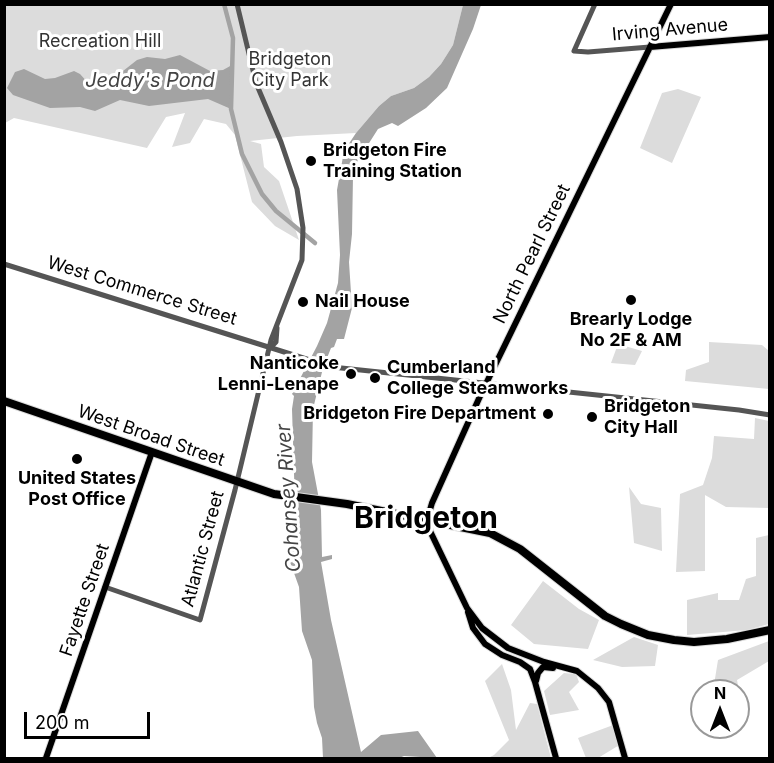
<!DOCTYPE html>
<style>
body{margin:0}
#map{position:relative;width:774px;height:763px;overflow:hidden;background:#fff;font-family:Inter,sans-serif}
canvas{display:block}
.frame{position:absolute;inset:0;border:6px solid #000;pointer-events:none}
.north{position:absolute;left:690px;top:679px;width:60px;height:60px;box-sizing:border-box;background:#fff;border:2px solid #999;border-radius:50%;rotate:0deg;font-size:16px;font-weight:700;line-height:24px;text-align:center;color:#000}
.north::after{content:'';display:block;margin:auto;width:21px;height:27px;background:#000;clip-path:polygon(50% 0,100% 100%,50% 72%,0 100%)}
.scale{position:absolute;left:24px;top:712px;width:126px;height:27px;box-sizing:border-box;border:3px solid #000;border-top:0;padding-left:8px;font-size:18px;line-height:21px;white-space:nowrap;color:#000;-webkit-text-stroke:4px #fff;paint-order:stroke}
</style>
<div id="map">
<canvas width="774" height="763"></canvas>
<div class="frame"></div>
<div class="north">N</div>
<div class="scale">200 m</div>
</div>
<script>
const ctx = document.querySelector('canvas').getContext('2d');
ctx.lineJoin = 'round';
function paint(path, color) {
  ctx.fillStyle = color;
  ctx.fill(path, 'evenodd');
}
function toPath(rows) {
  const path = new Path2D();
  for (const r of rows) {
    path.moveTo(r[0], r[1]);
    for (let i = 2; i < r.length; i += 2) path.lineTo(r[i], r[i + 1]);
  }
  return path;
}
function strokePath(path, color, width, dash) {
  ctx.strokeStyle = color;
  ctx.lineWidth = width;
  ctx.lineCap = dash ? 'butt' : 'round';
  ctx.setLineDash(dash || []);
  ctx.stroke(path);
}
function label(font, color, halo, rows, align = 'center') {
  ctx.font = font + ' Inter,sans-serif';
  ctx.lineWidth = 6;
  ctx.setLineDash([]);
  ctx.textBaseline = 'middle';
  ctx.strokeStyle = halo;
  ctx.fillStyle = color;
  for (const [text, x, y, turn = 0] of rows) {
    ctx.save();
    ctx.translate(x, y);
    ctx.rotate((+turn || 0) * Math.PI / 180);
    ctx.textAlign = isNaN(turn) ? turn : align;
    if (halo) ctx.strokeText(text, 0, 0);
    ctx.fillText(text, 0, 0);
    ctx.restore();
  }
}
const green = toPath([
 [5,5,463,5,453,45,441,64,429,77,414,88,391,96,379,106,356,133,297,136,250,141,261,144,264,167,279,181,299,240,275,226,252,202,235,135,226,124,204,119,190,143,172,147,185,113,166,117,147,148,14,118,5,123],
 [678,89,701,97,672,163,640,148,662,93],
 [709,342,762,345,769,351,769,389,685,381,686,370,709,362],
 [618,344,642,351,635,365,611,363],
 [755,418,769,421,769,508,726,507,705,495,705,571,676,572,680,494,703,485,712,458,714,436,754,439],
 [629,487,641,504,661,508,662,551,634,543],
 [769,535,769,624,747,630,687,635,687,600,718,593,718,600,739,600,746,579,756,576,756,538],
 [543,581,579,609,599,620,588,649,534,644,511,625],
 [634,637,658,645,655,666,622,667,593,660],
 [769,641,769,661,737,680,744,717,738,718,738,691,713,691,718,660],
 [502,664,511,690,516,730,530,703,537,704,551,758,488,758,494,755,509,740,485,681],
 [564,673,576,674,579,682,569,692,579,710,550,715,544,691],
 [616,724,621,744,598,758,586,758,578,738]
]);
const water = toPath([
 [463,5,481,5,473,29,447,88,426,108,398,126,392,123,378,129,357,162,353,176,352,234,349,262,352,308,344,339,337,339,334,347,331,348,323,368,313,409,312,462,321,510,322,557,332,555,332,559,321,562,331,620,361,752,381,735,418,731,437,758,404,756,399,758,323,758,322,738,317,723,314,707,312,660,302,631,299,587,289,559,289,547,295,505,292,409,294,396,292,394,317,346,327,323,338,283,340,255,337,190,344,151,356,133,379,106,391,96,414,88,429,77,441,64,453,45],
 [180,55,210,71,223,70,232,65,231,109,208,99,149,106,120,100,95,111,80,107,50,108,13,95,7,88,15,72,24,69,45,79,55,78,74,71,80,74,89,84,103,84,118,75,137,60,147,57,165,59]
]);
const canal = toPath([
 [224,4,233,38,231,109,242,154,262,194,276,211,315,243]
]);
const minor = toPath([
 [595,4,574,51,588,52,650,47],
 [4,264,332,367,739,410,770,415],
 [271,347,276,342,277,328],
 [105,587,200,620,235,490,271,340,302,260,303,228,297,189,281,142,256,83,237,4]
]);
const major = toPath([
 [650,47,770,37],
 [468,612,473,628,485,644,502,655,520,662,530,669,535,682,556,758],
 [536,681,538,673,543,667,553,668],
 [46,758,152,452],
 [625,758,609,702,598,688,577,671,544,662,508,648,482,628,467,608,430,531,427,520,432,503,481,394,671,4]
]);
const highway = toPath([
 [4,401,274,494,347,504,490,533,520,549,605,616,621,624,648,635,674,640,694,642,727,639,770,630]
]);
const markers = [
 [311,161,6,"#000"],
 [631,300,6,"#000"],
 [303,302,6,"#000"],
 [351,374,6,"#000"],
 [375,378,6,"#000"],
 [548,414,6,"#000"],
 [592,417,6,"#000"],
 [77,459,6,"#000"]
];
const streetNames = [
 ["Irving Avenue",670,30,-5],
 ["North Pearl Street",532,254,-64],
 ["West Commerce Street",142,291,17],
 ["West Broad Street",151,436,19],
 ["Atlantic Street",203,549,-75],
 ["Fayette Street",85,600,-71]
];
const parkNames = [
 ["Recreation Hill",100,42],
 ["Bridgeton",290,60],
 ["City Park",290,81]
];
const poiNames = [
 ["Bridgeton Fire",323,151],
 ["Training Station",323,172],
 ["Nail House",315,302],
 ["Brearly Lodge",631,320,"center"],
 ["No 2F & AM",631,341,"center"],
 ["Nanticoke",339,364,"right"],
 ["Lenni-Lenape",339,385,"right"],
 ["Cumberland",387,368],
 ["College Steamworks",387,389],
 ["Bridgeton",604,407],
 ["City Hall",604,428],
 ["Bridgeton Fire Department",536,414,"right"],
 ["United States",77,479,"center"],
 ["Post Office",77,500,"center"]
];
const waterNames = [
 ["Jeddy's Pond",150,81],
 ["Cohansey River",289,498,-94]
];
const townNames = [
 ["Bridgeton",426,519]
];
paint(green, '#dcdcdc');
paint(water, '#a3a3a3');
strokePath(canal, '#a3a3a3', 4.5);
strokePath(major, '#dbdbdb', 8);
strokePath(highway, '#dbdbdb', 10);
strokePath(minor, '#555', 5);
strokePath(major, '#000', 6);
strokePath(highway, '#000', 8);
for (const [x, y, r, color] of markers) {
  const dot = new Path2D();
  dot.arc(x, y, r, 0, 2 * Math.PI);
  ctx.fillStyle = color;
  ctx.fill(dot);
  strokePath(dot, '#fff', 2);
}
label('18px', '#000', '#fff', streetNames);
label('18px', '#333', '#fff', parkNames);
label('bold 18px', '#000', '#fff', poiNames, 'left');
label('italic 20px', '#444', '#fff', waterNames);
label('bold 30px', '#000', '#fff', townNames);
</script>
